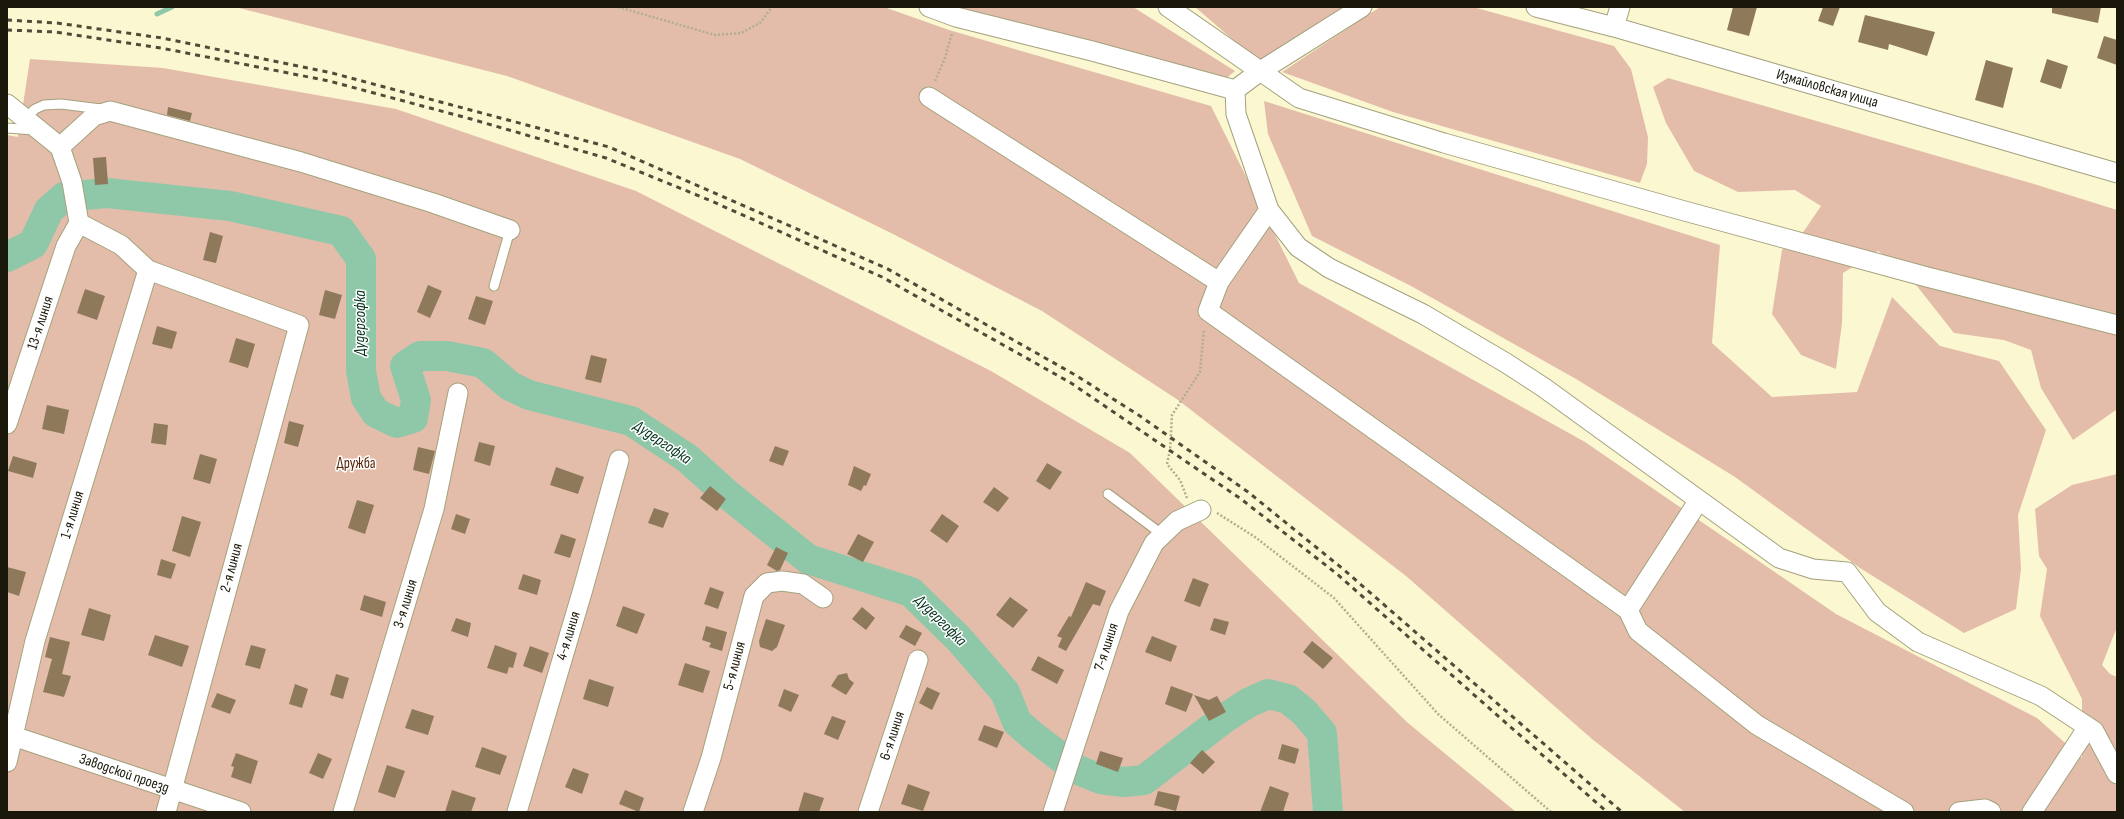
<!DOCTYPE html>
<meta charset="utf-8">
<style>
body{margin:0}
#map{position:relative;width:2124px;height:819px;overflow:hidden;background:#fbf7d1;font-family:"Sofia Sans Condensed",sans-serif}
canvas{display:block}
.frame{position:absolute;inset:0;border:8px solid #19180a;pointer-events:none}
</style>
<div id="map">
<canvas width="2124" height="819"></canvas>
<div class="frame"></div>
</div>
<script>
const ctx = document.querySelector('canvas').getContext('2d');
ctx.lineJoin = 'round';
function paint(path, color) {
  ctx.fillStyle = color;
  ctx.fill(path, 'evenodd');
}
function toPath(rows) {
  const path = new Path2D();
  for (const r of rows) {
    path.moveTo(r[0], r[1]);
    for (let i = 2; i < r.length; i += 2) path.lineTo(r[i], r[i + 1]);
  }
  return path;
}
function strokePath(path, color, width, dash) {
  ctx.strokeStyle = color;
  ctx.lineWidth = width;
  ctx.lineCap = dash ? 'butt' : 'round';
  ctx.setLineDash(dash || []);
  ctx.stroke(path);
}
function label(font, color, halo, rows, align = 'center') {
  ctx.font = font + ' "Sofia Sans Condensed",sans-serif';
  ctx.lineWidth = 3;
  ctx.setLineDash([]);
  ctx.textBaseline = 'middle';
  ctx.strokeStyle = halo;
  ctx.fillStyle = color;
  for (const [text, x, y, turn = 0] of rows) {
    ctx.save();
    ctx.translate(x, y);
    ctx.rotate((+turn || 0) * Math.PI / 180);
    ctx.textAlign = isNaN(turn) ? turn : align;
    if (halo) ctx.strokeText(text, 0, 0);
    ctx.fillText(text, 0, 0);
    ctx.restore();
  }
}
const green = toPath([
 [235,7,884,7,949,30,1211,106,1299,283,1585,442,1836,614,2037,718,2082,758,2082,699,2040,616,2047,569,2039,556,2035,509,2072,485,2117,474,2117,627,2102,665,2110,674,2117,677,2117,812,1685,812,1592,739,1406,576,1178,400,1042,311,893,234,740,159,507,76],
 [951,7,1133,7,1235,71,1224,80],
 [1195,7,1346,7,1260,63],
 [1380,7,1473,7,1614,46,1631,69,1648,137,1647,164,1640,183,1393,112,1282,72],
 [30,59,163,68,396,109,636,191,991,371,1130,453,1408,723,1516,812,7,812,7,135,18,137],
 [1668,78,2034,184,2117,210,2116,410,2073,440,2041,388,2031,350,2004,340,1954,333,1909,276,1878,251,1843,273,1842,323,1836,369,1801,355,1772,314,1782,250,1804,231,1821,206,1795,190,1738,192,1694,171,1666,123,1653,87],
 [1264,101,1720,245,1712,343,1772,397,1857,392,1892,297,1940,346,1999,361,2046,430,2018,515,2021,569,2016,609,1964,633,1860,568,1735,477,1576,379,1411,286,1312,236,1268,134]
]);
const stream = toPath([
 [157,14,172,7]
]);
const river = toPath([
 [7,257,33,244,49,210,64,197,107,193,230,206,341,231,361,259,361,371,366,398,376,413,397,423,413,418,416,400,405,366,420,356,447,356,483,363,510,386,529,395,631,421,687,458,727,494,808,559,911,592,959,639,1005,692,1017,722,1033,736,1076,769,1100,779,1124,782,1144,780,1222,720,1248,703,1268,694,1288,699,1304,712,1322,733,1328,812]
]);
const building = toPath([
 [1733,7,1757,7,1749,36,1727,30],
 [1823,7,1840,7,1833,26,1818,21],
 [2052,7,2101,7,2098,23,2052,13],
 [1865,15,1935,32,1927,56,1889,44,1888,50,1858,42],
 [2104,36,2117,40,2117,65,2097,58],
 [2047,59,2068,66,2061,89,2040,82],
 [1986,60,2013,68,2003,108,1975,100],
 [168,107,192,113,190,121,167,115],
 [106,157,108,184,95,185,93,158],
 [210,232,223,236,216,263,203,260],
 [428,285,442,291,430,318,417,312],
 [85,289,105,296,97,320,77,313],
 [325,290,342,295,335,319,319,315],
 [476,296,493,301,485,325,468,319],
 [157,326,177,332,172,349,152,344],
 [236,338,255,344,248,368,229,362],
 [591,355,607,359,601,383,585,379],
 [47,405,69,410,64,434,42,429],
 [289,421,304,425,298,447,284,443],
 [154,423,168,425,166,445,151,443],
 [479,442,495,446,490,466,474,461],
 [775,446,789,451,783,466,769,461],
 [418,447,435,451,429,474,413,470],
 [200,454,217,459,210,484,193,479],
 [13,456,37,463,33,478,8,471],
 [1047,463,1062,472,1050,490,1036,481],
 [854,466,871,474,866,486,864,485,861,491,848,485],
 [556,467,584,477,578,494,550,485],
 [710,486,726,499,717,511,700,498],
 [994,487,1009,498,998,512,983,502],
 [357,500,374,505,365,534,348,528],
 [654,508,669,513,663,528,648,523],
 [456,514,470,519,465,534,451,529],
 [942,514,959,526,947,543,930,531],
 [182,516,201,522,190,557,172,551],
 [561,534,576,539,570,558,554,553],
 [858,534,874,542,863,562,847,554],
 [776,547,788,553,780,570,777,571,767,565],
 [161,559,176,564,171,579,157,575],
 [7,567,26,572,19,596,7,592],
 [523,574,541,580,537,595,518,589],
 [1193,578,1209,584,1200,607,1184,601],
 [1086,582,1106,591,1100,606,1093,604,1066,651,1058,647,1062,638,1057,636,1069,616,1071,617],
 [710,587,724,592,718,609,704,604],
 [364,595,386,602,382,617,360,610],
 [1010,597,1028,610,1013,628,996,615],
 [623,606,645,614,637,634,616,626],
 [862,607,875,618,866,630,852,619],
 [89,608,111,615,104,641,81,635],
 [456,618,471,623,468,637,451,631],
 [1214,618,1229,622,1225,635,1210,630],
 [766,619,785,625,777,647,772,651,760,647,759,641],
 [906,625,922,633,915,646,899,637],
 [706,626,727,632,722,651,709,647,711,643,702,640],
 [155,635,189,646,182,667,148,655],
 [1152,636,1177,646,1171,662,1145,652],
 [50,637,70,642,62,674,71,676,64,697,43,692,52,659,45,657],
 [1312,641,1333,658,1323,669,1303,652],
 [251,645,266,649,260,669,245,665],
 [495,645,517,653,513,668,509,667,507,674,487,668],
 [530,646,549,653,542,673,523,666],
 [1038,656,1064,670,1057,684,1031,670],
 [685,663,710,671,703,693,678,685],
 [847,673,849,679,854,683,846,695,831,686,838,675],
 [336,674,349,678,343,699,330,695],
 [589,679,614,687,608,707,583,699],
 [295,684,308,689,302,708,289,704],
 [1171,686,1193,694,1186,712,1165,704],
 [927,687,940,693,932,710,919,703],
 [784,689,799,695,791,712,778,706],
 [217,693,236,700,230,714,211,707],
 [1194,695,1209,700,1217,696,1226,712,1209,721],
 [412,709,434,716,428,735,405,728],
 [832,716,846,721,838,740,824,734],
 [984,725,1004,732,997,748,978,740],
 [1282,744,1299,749,1295,764,1278,759],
 [482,747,507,756,500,775,475,767],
 [1202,750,1215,762,1203,774,1190,763],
 [1100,751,1123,758,1118,772,1096,764],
 [236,753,258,761,251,784,231,777,234,767,231,766],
 [318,753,332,759,323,779,309,773],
 [387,765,405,771,395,798,378,792],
 [573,768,589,774,582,794,565,787],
 [908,784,930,792,923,811,901,804],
 [1270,786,1289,793,1283,812,1260,812],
 [452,790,476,798,471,812,445,812],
 [625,790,644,798,639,812,619,804],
 [1158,791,1180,796,1176,811,1154,805],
 [804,792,824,798,819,812,798,812]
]);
const path = toPath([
 [618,7,715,35,741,33,760,23,772,7],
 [935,81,945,58,952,33],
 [1187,498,1180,480,1167,464,1170,450,1172,415,1200,372,1204,329],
 [1217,513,1255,537,1334,598,1438,714,1551,812]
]);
const service = toPath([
 [25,119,35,109,44,105,61,104,101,109],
 [7,128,34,130],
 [494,286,510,230],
 [1108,494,1163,535]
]);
const minor = toPath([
 [929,7,956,17,1092,51,1235,90],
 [1168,7,1299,98,1444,143,1681,210,1927,277,2117,325],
 [1536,7,1614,27,2117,173],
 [1614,27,1620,7],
 [1235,90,1236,114,1269,210,1298,247,1329,268,1423,314,1506,363,1543,387,1779,558,1813,569,1847,572,1877,612,1918,642,2041,696,2094,731,2117,774],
 [1235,90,1259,72,1362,7],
 [929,97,1219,282],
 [7,104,60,147,72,182,79,223],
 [60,147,94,116,110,111,301,162,433,203,510,230],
 [1269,210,1219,282,1208,311,1628,610,1638,631,1757,725,1904,812],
 [79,223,121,245,148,270,299,325,166,812],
 [7,424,66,246,79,223],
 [1628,610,1699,500],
 [7,734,241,812],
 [7,762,35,641,148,270],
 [343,812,434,509,458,393],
 [517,812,583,589,619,460],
 [693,812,711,758,754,596,767,583,782,581,803,584,823,598],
 [868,812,918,660],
 [1053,812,1119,611,1154,543,1177,521,1201,510],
 [1959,812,1985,809,1991,812],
 [2032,812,2088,727]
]);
const rail = toPath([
 [7,20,57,23,162,38,332,73,609,147,886,268,1077,376,1140,416,1248,492,1343,569,1622,812],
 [7,30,56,32,161,48,329,81,471,119,606,158,709,200,882,277,1071,383,1241,499,1337,574,1607,812]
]);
const streetNames = [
 ["Измайловская улица",1827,89,16],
 ["13-я линия",41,323,-72],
 ["1-я линия",73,515,-73],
 ["2-я линия",232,568,-75],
 ["3-я линия",406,604,-73],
 ["4-я линия",569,636,-73],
 ["7-я линия",1107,647,-72],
 ["5-я линия",735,666,-75],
 ["6-я линия",893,736,-72],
 ["Заводской проезд",124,774,19]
];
const parkNames = [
 ["Дружба",356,464]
];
const waterNames = [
 ["Дудергофка",361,323,-90],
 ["Дудергофка",662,443,34],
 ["Дудергофка",940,621,45]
];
paint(green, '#e4bdaa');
strokePath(stream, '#8fc8a8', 5);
strokePath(river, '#8fc8a8', 30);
paint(building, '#8e795b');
strokePath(service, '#a4a17d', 11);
strokePath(minor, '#a4a17d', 21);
strokePath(path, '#b1ae90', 2.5, [2, 2]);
strokePath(service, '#fff', 9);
strokePath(minor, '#fff', 19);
strokePath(rail, '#4e4c39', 3, [5, 5]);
label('15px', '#19180a', '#fff', streetNames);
label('15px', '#582609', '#fff', parkNames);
label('italic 16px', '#04341f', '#fff', waterNames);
</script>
